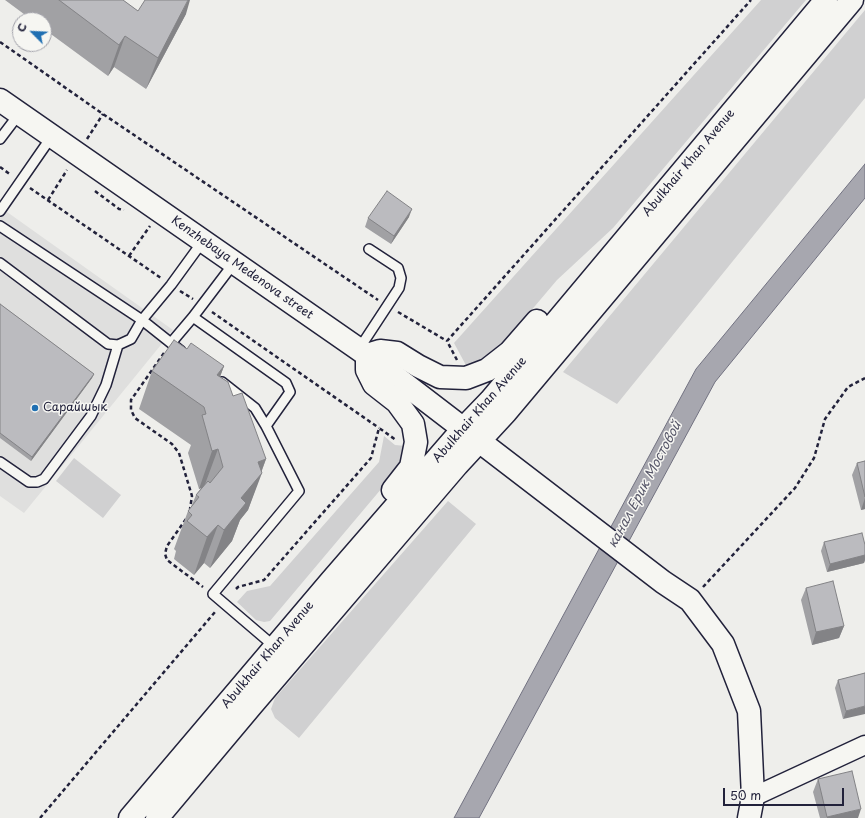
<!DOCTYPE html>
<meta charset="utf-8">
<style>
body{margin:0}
#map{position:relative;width:865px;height:818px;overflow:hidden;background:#eeeeeb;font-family:"Playpen Sans",sans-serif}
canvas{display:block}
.north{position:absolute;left:12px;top:12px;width:40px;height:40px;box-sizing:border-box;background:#f6f6f2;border:1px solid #a1a1a9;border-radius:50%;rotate:294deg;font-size:11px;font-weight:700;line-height:16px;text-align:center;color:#22223b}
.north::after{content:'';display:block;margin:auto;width:14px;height:18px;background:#1f6fb2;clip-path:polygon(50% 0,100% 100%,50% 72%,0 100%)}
.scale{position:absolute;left:723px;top:788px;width:121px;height:18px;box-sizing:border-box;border:2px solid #22223b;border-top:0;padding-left:5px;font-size:12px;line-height:14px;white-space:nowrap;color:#22223b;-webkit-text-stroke:3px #f6f6f2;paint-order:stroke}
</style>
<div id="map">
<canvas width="865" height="818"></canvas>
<div class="north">С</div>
<div class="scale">50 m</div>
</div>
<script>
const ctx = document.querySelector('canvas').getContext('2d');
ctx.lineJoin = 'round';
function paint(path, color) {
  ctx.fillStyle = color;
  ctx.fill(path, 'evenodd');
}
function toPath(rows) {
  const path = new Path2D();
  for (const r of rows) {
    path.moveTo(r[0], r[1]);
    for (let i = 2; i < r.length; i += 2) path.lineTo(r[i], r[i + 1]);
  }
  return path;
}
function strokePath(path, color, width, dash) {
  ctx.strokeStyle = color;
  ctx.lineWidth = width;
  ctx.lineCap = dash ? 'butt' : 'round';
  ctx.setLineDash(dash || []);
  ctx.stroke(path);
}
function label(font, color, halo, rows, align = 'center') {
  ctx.font = font + ' "Playpen Sans",sans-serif';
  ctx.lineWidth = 3;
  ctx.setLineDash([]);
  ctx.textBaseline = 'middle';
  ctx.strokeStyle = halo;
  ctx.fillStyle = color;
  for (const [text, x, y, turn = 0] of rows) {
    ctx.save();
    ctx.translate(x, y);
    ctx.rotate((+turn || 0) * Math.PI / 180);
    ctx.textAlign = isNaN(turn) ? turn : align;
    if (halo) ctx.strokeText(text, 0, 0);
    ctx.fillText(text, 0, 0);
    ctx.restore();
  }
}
const built = toPath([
 [0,207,173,330,24,513,0,496]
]);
const green = toPath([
 [761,0,806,0,613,228,557,280,491,358,468,369,454,343],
 [865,10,865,98,617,404,563,372],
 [384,436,395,445,406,446,403,463,270,621,264,622,256,620,237,602,247,591,270,586,379,462],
 [74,458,121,495,103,518,56,481],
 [448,501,476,524,299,738,275,718,271,709,275,698]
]);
const water = toPath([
 [865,164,865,198,715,382,479,818,454,818,696,369,865,164]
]);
const path = toPath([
 [0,42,103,114,378,300],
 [87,139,103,114],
 [0,167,11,175],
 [30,188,161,278],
 [95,191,119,209,124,210],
 [48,200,67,170],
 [129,256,150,226],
 [180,291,193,299],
 [212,312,379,428],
 [398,312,447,341],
 [164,353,131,400,131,410,135,418,172,444,179,453,192,496,190,509],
 [457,360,447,341,751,0],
 [186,519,167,546,165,554,167,560,203,587],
 [703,587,795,488,814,458,825,419,848,387,865,378],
 [236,589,238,587,264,580,371,458,379,428,396,440],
 [40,818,215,612]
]);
const lane = toPath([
 [0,139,19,114],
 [0,211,52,136],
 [0,226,142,320,171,285,203,241],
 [0,263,108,344,118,345,131,339,142,320,181,351],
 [193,317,286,383,290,392,266,426],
 [171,343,193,317,234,263],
 [359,349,399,288,401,278,398,268,369,249],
 [222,382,255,408,266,426,299,491,213,594,275,647],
 [0,462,29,482,37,482,44,479,91,416,106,385,118,345]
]);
const street = toPath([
 [753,797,865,745]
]);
const secondary = toPath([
 [0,100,367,355,663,582,690,600,723,644,749,711,753,797,749,818]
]);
const primary = toPath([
 [393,490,411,467,416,442,413,424,397,402,374,384,367,370,367,355,380,351,397,353,418,366,440,377,466,378,487,370,510,352,537,321],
 [130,818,331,581,463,429,490,401,826,0],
 [157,818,251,706,457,465,506,412,852,0]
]);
const wall = toPath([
 [5,0,123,0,138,11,186,14,146,89,114,67,108,76,44,29,44,20,32,20],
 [409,217,391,244,365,227,368,218],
 [0,304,94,374,92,378,31,461,0,438],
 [187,349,224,366,220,377,233,396,266,459,248,510,240,520,232,541,210,568,204,563,194,575,174,559,176,551,174,549,188,511,191,507,196,495,201,488,199,489,188,453,191,445,139,409,152,371],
 [865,461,865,509,861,510,852,475,857,463],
 [824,542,865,545,865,560,864,563,827,572,821,551],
 [806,588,844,626,839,638,812,645,801,600],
 [865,673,843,719,835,688,838,680],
 [818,779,858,818,820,818,813,792]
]);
const shadedWall = toPath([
 [188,0,190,0,186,14,146,89,158,58],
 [125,36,114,67,108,76,119,45],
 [412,209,409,217,391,244,394,236],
 [224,366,210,403,217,375],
 [94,374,92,378,31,461,32,457],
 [218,449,204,487,199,489,212,451],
 [266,459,260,475,262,473,248,510,240,520,232,541,210,568,224,530,241,498,258,462],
 [865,498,865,509,861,510],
 [218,525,204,563,194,575,207,537],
 [865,555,865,560,864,563,827,572,830,564],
 [844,626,839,638,812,645,816,632],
 [865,706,865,714,843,719,846,711],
 [861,809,858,818,827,818,827,817]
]);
const building = toPath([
 [59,0,123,0,138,11,145,0,188,0,158,58,125,36,119,45,59,0],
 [387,191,412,209,394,236,368,218,387,191],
 [0,304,94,374,32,457,0,433,0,304],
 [174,340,187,349,191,343,224,366,217,375,228,382,233,396,242,393,266,459,258,462,262,473,241,498,246,503,224,530,218,525,207,537,187,521,192,515,188,511,199,497,196,495,208,481,210,483,223,467,218,449,212,451,202,415,206,414,204,407,152,371,174,340],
 [865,461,865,497,857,463,865,461],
 [862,533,865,545,865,555,830,564,824,542,862,533],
 [833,581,844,626,816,632,806,588,833,581],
 [865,673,865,706,846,711,838,680,865,673],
 [852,771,861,809,827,817,818,779,852,771]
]);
const markers = [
 [35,408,4,"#1f6fb2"]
];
const streetNames = [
 ["Abulkhair Khan Avenue",689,163,-50],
 ["Kenzhebaya Medenova street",242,268,35],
 ["Abulkhair Khan Avenue",480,410,-49],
 ["Abulkhair Khan Avenue",268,655,-50]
];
const poiNames = [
 ["Сарайшык",43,408]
];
const waterNames = [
 ["канал Ерик Мостовой",645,485,-62]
];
paint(built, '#dfdfde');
paint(green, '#d0d0d1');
paint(water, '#a7a7af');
strokePath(water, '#727281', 1);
strokePath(lane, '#22223b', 12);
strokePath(street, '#22223b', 21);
strokePath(secondary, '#22223b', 25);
strokePath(primary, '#22223b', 25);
strokePath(path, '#22223b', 2.5, [4, 3]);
strokePath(lane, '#f6f6f2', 9);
strokePath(street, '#f6f6f2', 18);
strokePath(secondary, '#f6f6f2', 22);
strokePath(primary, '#f6f6f2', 22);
paint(wall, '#a1a1a4');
paint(shadedWall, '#838386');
paint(building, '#bbbbbf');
strokePath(building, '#838386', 1);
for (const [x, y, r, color] of markers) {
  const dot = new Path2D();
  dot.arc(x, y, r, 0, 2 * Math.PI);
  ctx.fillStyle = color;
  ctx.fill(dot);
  strokePath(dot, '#f6f6f2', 1.5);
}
label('12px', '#22223b', '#f6f6f2', streetNames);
label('12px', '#22223b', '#f6f6f2', poiNames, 'left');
label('italic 13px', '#575769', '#f6f6f2', waterNames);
</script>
